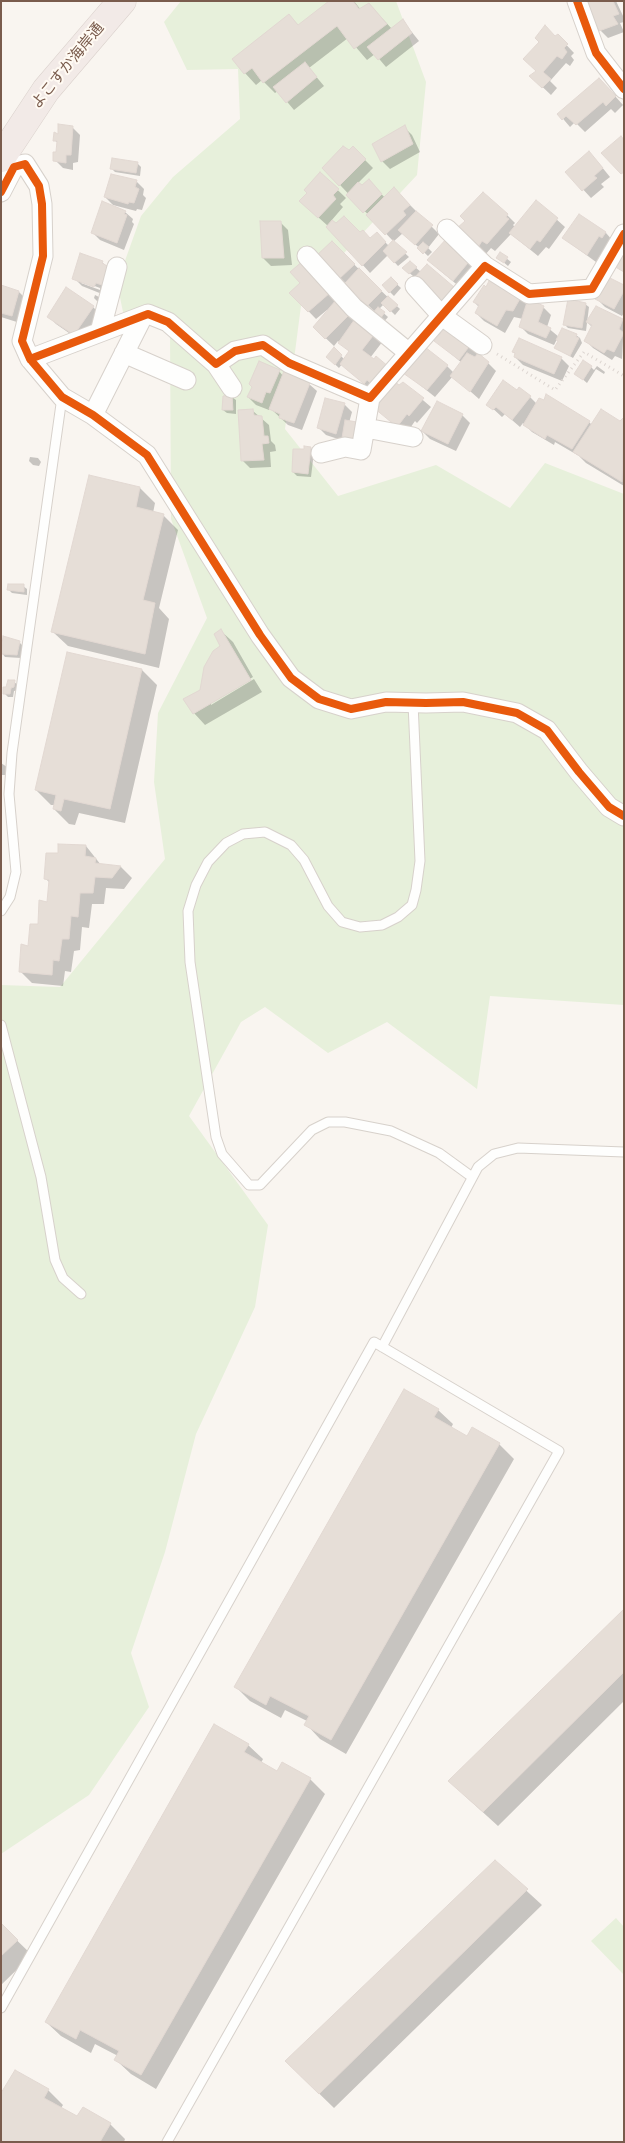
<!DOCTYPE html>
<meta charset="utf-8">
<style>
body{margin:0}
#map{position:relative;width:625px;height:2143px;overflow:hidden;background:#f9f5f0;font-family:"DM Sans",sans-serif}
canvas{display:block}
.frame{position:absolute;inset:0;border:2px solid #7a5c4d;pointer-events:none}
</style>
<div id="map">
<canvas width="625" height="2143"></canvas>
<div class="frame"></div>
</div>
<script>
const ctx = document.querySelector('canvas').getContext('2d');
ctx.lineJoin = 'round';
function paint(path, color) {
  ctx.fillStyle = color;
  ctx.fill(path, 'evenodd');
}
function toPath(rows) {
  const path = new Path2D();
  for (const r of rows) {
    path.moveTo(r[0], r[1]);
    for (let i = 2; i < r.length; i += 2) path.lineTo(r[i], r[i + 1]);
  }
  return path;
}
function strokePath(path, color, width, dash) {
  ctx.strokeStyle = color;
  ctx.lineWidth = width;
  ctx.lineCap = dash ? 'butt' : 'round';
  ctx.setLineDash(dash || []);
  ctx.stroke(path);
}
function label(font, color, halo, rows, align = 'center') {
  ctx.font = font + ' "DM Sans","Noto Sans JP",sans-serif';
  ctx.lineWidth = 4;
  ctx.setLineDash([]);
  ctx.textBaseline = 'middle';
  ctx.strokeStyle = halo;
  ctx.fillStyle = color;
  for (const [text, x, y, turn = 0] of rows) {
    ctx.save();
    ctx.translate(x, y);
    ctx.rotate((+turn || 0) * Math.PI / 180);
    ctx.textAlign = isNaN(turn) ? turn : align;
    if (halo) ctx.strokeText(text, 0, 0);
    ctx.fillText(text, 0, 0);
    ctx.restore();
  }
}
const green = toPath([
 [181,1,396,1,426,82,417,175,302,298,285,429,338,496,436,465,510,508,545,463,624,494,624,1005,490,996,477,1089,387,1022,328,1053,265,1007,241,1022,189,1116,268,1225,255,1307,196,1434,165,1552,131,1653,149,1707,89,1795,1,1854,1,985,60,987,165,859,154,782,158,713,207,618,171,519,170,330,143,316,123,312,117,283,141,216,173,177,240,119,238,69,187,70,164,22],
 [616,1918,624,1927,624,1975,591,1941]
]);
const shadow = toPath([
 [331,1,354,1,361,10,369,4,392,29,403,21,419,41,386,67,375,54,367,60,348,38,309,68,324,86,294,110,278,91,275,93,262,80,256,85,245,73,289,16,299,26],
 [587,1,616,1,624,18,624,22,620,23,624,32,608,38,600,30],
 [558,36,574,53,571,56,574,60,570,66,566,63,550,81,557,88,551,95,531,76,537,71],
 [607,87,623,105,615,113,611,109,585,132,575,122,570,127,559,114],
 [72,127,80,135,78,162,73,163,73,170,63,168,55,160,58,143,54,140],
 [404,127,412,135,420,152,390,169,382,161],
 [353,148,373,168,358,183,362,187,369,180,385,198,394,189,439,234,428,248,432,252,428,256,403,233,393,242,409,257,398,266,388,255,370,273,328,226,309,209,309,193,320,173,346,198,340,204,343,207,331,221,336,225,360,233,370,239,377,234,389,246,393,241,324,168],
 [597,161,610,177,601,184,604,187,591,198,567,172],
 [137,163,141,167,140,176,115,172,111,168],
 [136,181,144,189,143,195,146,198,142,210,137,209,136,211,113,205,105,197],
 [536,201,565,227,549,249,546,247,538,256,511,234,495,251,491,248,485,255,465,237,507,215,515,223,513,225,515,227],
 [125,212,133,219,132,222,134,224,124,250,100,240,92,232],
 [579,216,606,233,613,241,610,245,608,243,596,262,563,238],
 [280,222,288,230,292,265,271,266,263,258],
 [448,238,478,267,461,288,437,268],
 [332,243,400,309,395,315,384,304,379,309,388,317,382,324,375,312,318,256],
 [501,254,511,262,508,266,502,261],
 [81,255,102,262,116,275,102,294,82,286,74,278],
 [81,281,100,288,100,290,81,283],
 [304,262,383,341,370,358,372,391,342,364,339,368,327,357,334,349,345,360,350,352,338,341,334,346,314,327,328,311,327,310,316,319,291,293,301,283],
 [410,263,421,272,427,266,461,296,423,285,404,268],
 [391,279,401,288,394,296,383,285],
 [624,286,624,313,622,316,605,307,597,299],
 [1,287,19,292,27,300,20,323,1,317],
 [95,295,103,299,98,302,94,298],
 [521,298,527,305,543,307,551,315,547,327,559,337,576,335,580,338,582,343,573,358,556,348,559,341,557,339,554,345,528,334,520,326,523,319,514,317,505,333,484,321,476,313,479,307,474,302],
 [585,304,589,307,586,331,568,328,564,324],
 [93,307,101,315,82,342,56,324,48,316],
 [596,307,624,321,622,359,615,356,612,360,593,348,585,340,592,327,587,322],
 [436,341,470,345,496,371,479,399,453,376,435,397,405,373,447,366,454,373,462,363],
 [513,352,561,358,569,366,562,381,523,365,515,357,516,354],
 [597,366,605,372,604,374,596,369,587,383,580,377,591,367,594,370],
 [279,371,283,376,309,384,317,391,302,430,288,425,270,408,269,410,256,405,248,397],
 [403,383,431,407,417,423,415,421,406,434,384,415],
 [517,392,530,397,537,404,589,422,592,425,621,422,624,419,624,486,586,463,579,456,555,442,554,445,532,432,523,423,520,427,505,414,502,417,488,404],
 [232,397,236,400,236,414,227,413,223,410],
 [344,404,352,412,344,441,326,435,318,427],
 [253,411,269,425,271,441,275,445,276,451,270,452,271,467,250,468,242,460],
 [462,415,470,423,456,451,430,439,422,431],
 [311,448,314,452,311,477,297,476,293,472],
 [30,457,38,458,41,462,39,466,33,465,29,461],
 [90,477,140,488,155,503,153,513,163,515,178,530,159,608,169,619,159,668,68,646,53,632],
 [23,586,27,589,27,595,12,593,9,590],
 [221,631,233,642,253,677,211,702,211,705,254,679,262,692,205,725,194,713,201,691,222,646],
 [19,642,23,646,21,658,5,657,2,653],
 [68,653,142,670,157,685,125,823,79,813,75,825,69,824,54,809,55,805,51,805,36,790],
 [14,682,18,685,18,690,14,691,13,697,8,697,4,693],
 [1,763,7,767,7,775,1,775],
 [86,846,101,865,121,867,132,878,124,889,106,888,104,904,92,904,89,928,82,927,80,950,74,951,71,972,65,971,63,986,32,983,20,971,48,903,50,883,45,878,59,854],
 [438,1410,453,1424,451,1428,468,1438,499,1444,514,1459,346,1754,320,1739,306,1724,307,1721,285,1710,281,1718,250,1701,236,1687],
 [624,1611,624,1701,498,1826,465,1796],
 [248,1745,263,1759,261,1763,278,1772,310,1779,325,1794,156,2089,131,2074,116,2060,118,2056,95,2044,91,2053,61,2036,46,2022],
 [495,1862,542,1905,334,2108,301,2076],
 [1,1925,32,1955,1,1985],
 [48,2090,63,2105,61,2108,78,2118,83,2109,110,2124,125,2139,124,2142,1,2142]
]);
const building = toPath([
 [329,1,353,1,359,9,369,3,387,24,354,49,337,26,263,83,252,68,244,74,232,59,289,14,298,25,329,1],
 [586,1,613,1,619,14,613,16,618,24,599,31,586,1],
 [403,19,412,33,378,60,367,47,403,19],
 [545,25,555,36,558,34,568,44,564,48,567,52,562,59,557,56,543,72,551,79,542,88,529,76,536,71,523,59,539,42,535,38,545,25],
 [305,62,317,77,286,103,273,87,305,62],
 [599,78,616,96,606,106,603,102,576,125,566,116,562,120,557,114,599,78],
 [58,124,73,126,71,155,66,155,66,163,53,161,53,152,56,152,57,141,53,141,54,132,58,134,58,124],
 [405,125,413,144,381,162,372,144,405,125],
 [621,136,624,140,624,172,621,174,601,153,621,136],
 [343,146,349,150,353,146,366,159,339,186,322,168,343,146],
 [589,151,603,168,594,176,597,178,582,191,565,172,589,151],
 [112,158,138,162,136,173,110,169,112,158],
 [320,172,339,189,333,195,336,199,318,218,299,201,307,193,304,190,320,172],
 [111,174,137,180,135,187,139,189,134,203,129,202,128,204,104,197,111,174],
 [369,179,382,194,363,213,346,195,358,182,362,185,369,179],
 [394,187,410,205,403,211,406,215,385,235,366,215,394,187],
 [483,192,508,214,506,217,509,219,487,244,482,241,477,249,456,229,465,221,460,216,483,192],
 [536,200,558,218,540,242,537,240,530,249,509,233,536,200],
 [102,201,126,211,124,214,127,215,117,243,91,233,102,201],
 [416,211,433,225,415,245,398,230,416,211],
 [579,214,606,232,602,238,599,236,587,255,562,238,579,214],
 [344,216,360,232,363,230,370,238,377,232,386,242,362,266,326,227,332,220,336,223,344,216],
 [260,221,281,221,284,258,262,258,260,221],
 [448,237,472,258,453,281,427,260,448,237],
 [393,240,407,252,394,263,383,251,393,240],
 [332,241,355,264,339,279,316,256,332,241],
 [423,242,429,247,423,254,417,248,423,242],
 [624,244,624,272,612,265,624,244],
 [500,252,508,257,504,263,496,258,500,252],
 [80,253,103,261,102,263,109,267,102,285,96,283,94,287,72,279,80,253],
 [304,260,331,292,308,312,289,293,300,283,290,272,304,260],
 [410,261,417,267,409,274,402,268,410,261],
 [427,264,454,287,442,303,414,278,427,264],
 [359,268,382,291,367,306,345,283,359,268],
 [391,277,398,284,389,293,382,285,391,277],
 [608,277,624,285,624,291,614,309,595,299,608,277],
 [489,281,502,288,503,286,521,297,513,311,506,310,497,326,475,313,479,305,473,302,484,285,486,287,489,281],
 [1,285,19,291,12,316,1,313,1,285],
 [66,287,94,306,74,335,47,317,66,287],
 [388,296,398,305,390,312,381,303,388,296],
 [528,299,544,306,538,322,551,328,546,338,519,327,528,299],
 [568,299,586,303,582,328,563,325,568,299],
 [336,300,351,313,325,339,313,327,336,300],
 [596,306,623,319,619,329,624,333,614,352,607,349,604,353,584,341,592,325,586,322,596,306],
 [378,307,385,312,378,322,370,316,378,307],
 [357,316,376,332,362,350,374,359,376,356,389,367,374,386,367,380,364,384,340,364,349,351,338,343,357,316],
 [446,327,471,344,459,360,434,341,446,327],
 [562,328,577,334,576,337,579,338,570,356,554,348,558,341,556,340,562,328],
 [519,338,562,357,554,374,514,357,515,353,512,352,519,338],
 [334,347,342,355,335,365,326,357,334,347],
 [425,347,448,365,427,390,403,373,425,347],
 [467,353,475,357,478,353,489,362,470,392,450,376,467,353],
 [583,360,592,366,583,380,574,374,583,360],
 [259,361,280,370,270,393,266,392,262,403,247,397,252,387,249,384,259,361],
 [284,371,310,383,294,423,279,418,280,414,269,409,284,371],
 [503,380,517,390,519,387,531,396,512,420,496,407,493,410,486,405,503,380],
 [394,381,399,385,403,382,424,398,409,416,407,414,397,427,374,408,394,381],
 [546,394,590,421,572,449,547,435,545,439,523,425,539,398,544,400,546,394],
 [232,395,233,410,222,410,223,396,232,395],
 [325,398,345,403,336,434,317,428,325,398],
 [437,401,463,414,448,444,421,431,437,401],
 [253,409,254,415,262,416,264,436,268,436,269,443,262,444,264,460,241,461,238,410,253,409],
 [601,409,620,421,624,417,622,482,573,452,601,409],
 [345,420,363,423,359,442,342,438,345,420],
 [304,446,311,447,308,474,292,472,293,449,304,449,304,446],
 [89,475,140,487,136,507,164,514,143,600,155,603,145,654,51,632,89,475],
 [8,584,24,584,24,592,7,590,8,584],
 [221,629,251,680,193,714,183,699,200,690,204,667,213,651,220,646,214,634,221,629],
 [3,636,20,641,17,655,1,654,3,636],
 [67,652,142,669,110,809,64,799,61,811,53,809,56,795,35,790,67,652],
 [8,680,15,680,14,687,11,688,10,694,3,694,3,687,6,687,8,680],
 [58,844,86,845,85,856,96,858,95,863,121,866,112,878,95,877,93,893,80,893,78,917,71,916,69,939,62,939,59,961,53,960,52,975,19,972,21,944,28,946,30,924,38,924,39,900,47,902,49,880,44,879,46,853,58,853,58,844],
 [404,1389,439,1409,434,1417,467,1436,472,1427,500,1443,331,1740,304,1725,309,1716,270,1696,266,1705,234,1687,404,1389],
 [624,1609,624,1672,483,1812,448,1781,624,1609],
 [214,1724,249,1744,244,1752,277,1771,282,1762,311,1778,141,2075,114,2060,119,2051,80,2030,76,2039,45,2022,214,1724],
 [495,1860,528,1889,319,2094,285,2061,495,1860],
 [1,1923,18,1940,1,1956,1,1923],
 [15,2070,49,2089,44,2098,77,2116,83,2107,111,2123,100,2142,1,2142,1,2093,15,2070]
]);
const path = toPath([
 [497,354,555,390,584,352,624,376]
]);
const lane = toPath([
 [413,703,420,861,416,890,412,905,398,917,382,925,360,927,342,922,328,906,304,860,291,845,265,832,243,834,226,843,208,862,196,885,188,911,190,962,216,1137,222,1154,249,1185,260,1185,312,1130,328,1122,345,1122,391,1131,439,1153,472,1177],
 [1,911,10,897,16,872,9,794,12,753,62,397],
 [1,1025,41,1177,55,1260,63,1278,81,1294],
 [382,1347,478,1167,494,1154,518,1148,624,1152],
 [1,2008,374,1342,559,1451,167,2142]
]);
const street = toPath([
 [577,1,596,53,624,89],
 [1,192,14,167,25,164,39,186,42,204,43,256,22,341,30,359,62,397,93,415,147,455,260,635,291,678,319,699,351,709,386,702,426,703,463,702,517,713,547,730,579,772,609,807,624,816],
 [447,229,485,266],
 [307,256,354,308,409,353],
 [415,286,442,316,482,345],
 [100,332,117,267],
 [124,353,186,380],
 [30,359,148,314,168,322,216,364,235,351,263,345,289,363,370,398,485,266,529,294,592,289,624,234],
 [216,364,232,388],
 [93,415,143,316],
 [366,428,413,437],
 [321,453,345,447,361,450,370,398]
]);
const highway = toPath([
 [1,158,46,90,122,1]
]);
const cycleway = toPath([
 [577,1,596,53,624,89],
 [1,192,14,167,25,164,39,186,42,204,43,256,22,341,30,359,62,397,93,415,147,455,260,635,291,678,319,699,351,709,386,702,426,703,463,702,517,713,547,730,579,772,609,807,624,816],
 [30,359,148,314,168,322,216,364,235,351,263,345,289,363,370,398,485,266,529,294,592,289,624,234]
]);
const streetNames = [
 ["よこすか海岸通",68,66,-51]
];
paint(green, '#e7f0db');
paint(shadow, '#0003');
paint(building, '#e6ded7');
strokePath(building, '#e2d8d2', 1);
strokePath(lane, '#d7d1cb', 11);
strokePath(street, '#d7d1cb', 21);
strokePath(highway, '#dad1cc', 29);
strokePath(path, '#dcd5d0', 3, [1, 4]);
strokePath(lane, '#fefefd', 9);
strokePath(street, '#fefefd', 19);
strokePath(highway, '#f2eae7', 28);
strokePath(cycleway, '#e8590c', 8);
label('15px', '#7a5c4d', '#fffaf3', streetNames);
</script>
